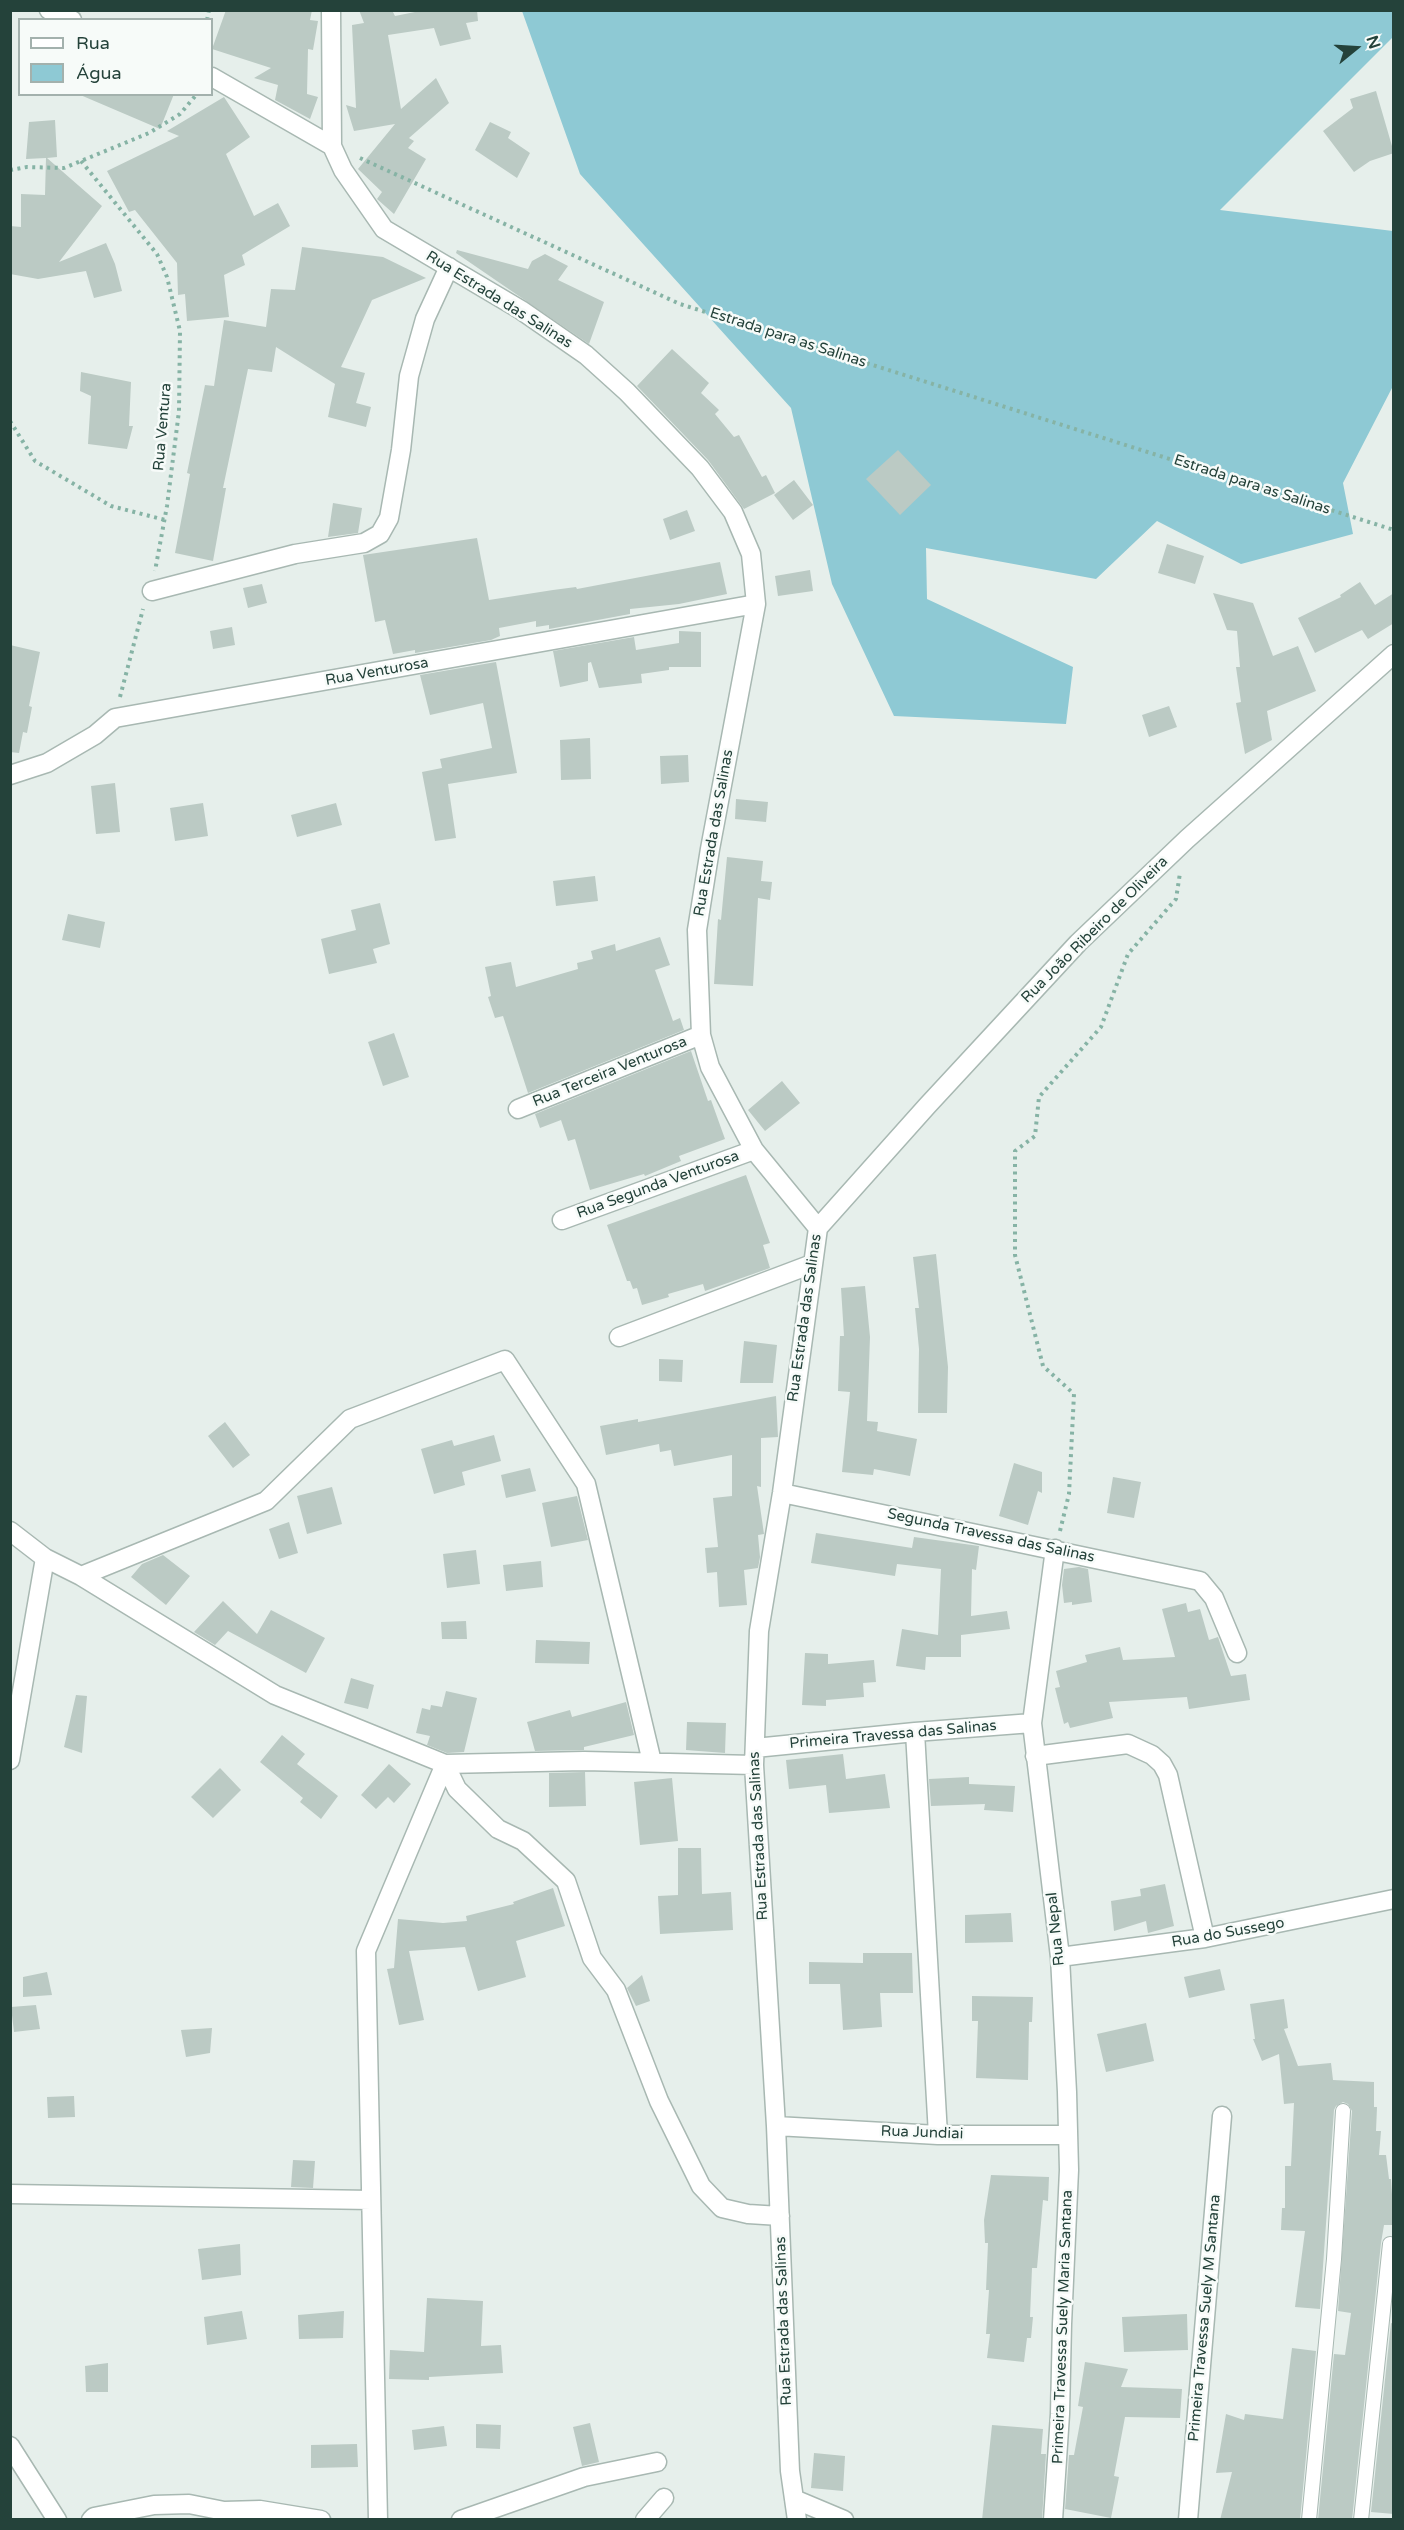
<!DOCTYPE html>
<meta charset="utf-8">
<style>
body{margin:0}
#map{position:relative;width:1404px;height:2530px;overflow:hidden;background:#e6efeb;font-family:"Varela Round",sans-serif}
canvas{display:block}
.frame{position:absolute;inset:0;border:12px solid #24423a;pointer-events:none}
.legend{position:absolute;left:18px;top:18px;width:195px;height:78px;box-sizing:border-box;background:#f7fbf9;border:2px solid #a3b1ad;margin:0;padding:8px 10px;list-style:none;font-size:18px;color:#24423a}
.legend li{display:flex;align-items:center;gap:12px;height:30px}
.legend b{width:30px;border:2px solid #a3b1ad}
.north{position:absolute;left:1326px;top:18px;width:60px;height:60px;-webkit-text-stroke:4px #f7fbf9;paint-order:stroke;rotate:72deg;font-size:16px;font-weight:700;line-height:24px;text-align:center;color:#24423a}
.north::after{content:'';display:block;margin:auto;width:21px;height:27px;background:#24423a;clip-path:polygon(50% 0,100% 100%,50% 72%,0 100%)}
</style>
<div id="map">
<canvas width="1404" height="2530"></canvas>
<div class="frame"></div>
<ul class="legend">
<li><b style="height:8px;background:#fff"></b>Rua</li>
<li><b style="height:16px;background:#8ec9d4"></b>Água</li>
</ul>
<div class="north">N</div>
</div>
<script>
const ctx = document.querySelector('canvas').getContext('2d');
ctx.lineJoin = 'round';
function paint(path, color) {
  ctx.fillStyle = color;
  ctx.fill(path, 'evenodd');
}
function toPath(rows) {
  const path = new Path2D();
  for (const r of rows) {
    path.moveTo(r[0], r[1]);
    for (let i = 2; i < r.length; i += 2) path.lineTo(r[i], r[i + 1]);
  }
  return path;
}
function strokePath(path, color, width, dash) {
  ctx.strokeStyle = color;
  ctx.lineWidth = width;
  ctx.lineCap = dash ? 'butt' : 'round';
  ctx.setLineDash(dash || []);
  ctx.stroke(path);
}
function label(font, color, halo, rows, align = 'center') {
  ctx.font = font + ' "Varela Round",sans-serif';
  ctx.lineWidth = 5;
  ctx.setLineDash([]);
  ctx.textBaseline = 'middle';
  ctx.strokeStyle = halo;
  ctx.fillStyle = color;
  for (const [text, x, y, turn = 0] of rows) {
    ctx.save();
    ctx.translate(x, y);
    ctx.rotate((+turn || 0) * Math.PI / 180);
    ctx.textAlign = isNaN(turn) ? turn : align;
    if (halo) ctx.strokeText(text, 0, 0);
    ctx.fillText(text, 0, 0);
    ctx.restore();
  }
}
const water = toPath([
 [522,11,1393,11,1393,37,1220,210,1393,231,1393,386,1343,483,1353,534,1241,564,1157,521,1096,579,926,548,927,599,1073,667,1066,724,894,716,832,584,791,408,580,174]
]);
const building = toPath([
 [226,10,312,10,310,20,318,21,313,50,308,49,307,94,318,97,310,119,275,100,278,85,254,78,271,68,212,49],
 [359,10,392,10,395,16,425,10,477,10,478,21,466,23,471,39,440,46,434,28,388,35,401,109,436,78,449,103,409,138,414,141,408,148,426,159,394,214,377,199,382,192,358,169,395,124,354,131,346,105,356,108,352,25,364,23],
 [1376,91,1394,153,1370,161,1354,172,1323,131,1353,108,1350,99],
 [78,94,174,94,160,129],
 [224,97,250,137,226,154,254,216,278,203,290,226,242,255,245,265,224,275,229,317,187,321,185,294,178,295,177,263,135,210,129,212,107,171,179,136,167,131],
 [55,120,57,157,47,158,102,206,59,262,106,243,115,264,122,291,94,298,86,271,38,279,10,274,10,226,21,227,21,194,45,195,46,158,26,159,29,122],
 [490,122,511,132,508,138,530,153,517,178,475,150],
 [302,247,383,257,426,278,372,300,341,367,365,373,356,403,371,407,366,427,328,417,335,384,276,347,272,372,248,369,223,488,226,488,213,561,175,553,190,474,187,473,205,385,214,386,224,320,266,327,271,289,295,290],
 [457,250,528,269,532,261,545,254,568,266,558,280,604,302,589,344,456,253],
 [672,349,709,383,701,393,719,410,715,414,734,437,739,435,762,477,766,475,775,493,744,509,708,460,637,386],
 [81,372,131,382,129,426,133,426,127,449,88,444,91,396,80,391],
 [898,450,931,485,900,515,866,479],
 [794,480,813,505,793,520,774,495],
 [333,503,362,508,358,533,328,537],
 [687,510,695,531,670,540,663,519],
 [477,538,489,600,553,590,576,587,577,589,720,562,727,594,679,604,630,609,630,614,549,629,549,625,536,627,536,621,499,628,500,636,491,640,415,653,415,650,393,654,385,620,375,622,363,555],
 [1167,544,1204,556,1195,584,1158,573],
 [810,570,813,591,778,596,775,576],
 [1360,582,1375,605,1394,593,1394,623,1368,639,1362,630,1315,653,1298,618,1341,597,1340,595],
 [262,584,267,603,248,608,243,588],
 [1213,593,1253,603,1273,656,1298,646,1316,691,1267,711,1272,740,1245,754,1236,703,1241,702,1236,667,1240,667,1237,631,1227,630],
 [232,627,235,645,213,649,210,631],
 [679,631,701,632,701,667,669,667,669,670,641,674,642,683,599,688,591,662,588,663,588,681,560,687,553,651,634,637,636,650,679,643],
 [10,645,40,652,29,706,32,707,27,733,23,732,19,753,10,752],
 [496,662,517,773,448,784,456,838,435,841,422,772,442,768,440,759,492,748,483,703,430,715,420,675],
 [1169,706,1177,727,1149,737,1142,715],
 [590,738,591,779,561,780,560,740],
 [688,755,689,782,661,784,660,756],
 [115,783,120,832,96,834,91,786],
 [736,799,768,802,766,822,735,819],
 [203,803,208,836,175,841,170,808],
 [336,803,342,825,297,837,291,815],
 [727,857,763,861,761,881,772,882,770,900,758,898,753,986,714,984,718,919,721,920],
 [595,876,598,901,556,906,553,881],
 [380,903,390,944,373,949,377,963,329,974,321,939,356,930,351,910],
 [68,914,105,922,100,948,62,940],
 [660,937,670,965,655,970,673,1021,680,1018,684,1030,528,1093,503,1016,495,1018,488,997,491,996,485,967,511,962,516,987,578,969,577,963,593,959,591,951,615,944,616,951],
 [394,1033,409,1077,383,1086,368,1042],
 [691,1051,708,1101,711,1100,725,1139,679,1156,681,1161,645,1176,644,1174,590,1190,575,1139,568,1141,561,1120,540,1128,535,1114],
 [782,1081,800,1103,765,1131,748,1110],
 [746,1175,770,1243,763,1245,770,1268,705,1291,703,1284,668,1294,669,1297,642,1305,637,1288,633,1289,630,1281,627,1281,607,1225],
 [936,1254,948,1367,947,1413,918,1413,919,1349,915,1308,919,1308,913,1257],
 [865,1286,870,1337,867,1421,878,1422,877,1431,917,1439,910,1476,874,1469,873,1475,842,1472,850,1392,838,1391,840,1336,844,1336,841,1288],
 [744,1341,777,1345,773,1383,740,1383],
 [659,1359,683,1360,682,1382,659,1381],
 [776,1396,778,1437,761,1438,761,1487,757,1486,764,1534,758,1535,760,1557,758,1568,744,1570,747,1605,719,1607,717,1572,707,1573,705,1548,718,1547,713,1498,732,1496,732,1455,674,1466,671,1450,660,1452,659,1444,606,1455,600,1426,638,1419,638,1422],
 [225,1422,250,1455,233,1468,208,1436],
 [494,1435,501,1461,462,1472,465,1485,434,1494,421,1449,452,1440,454,1446],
 [1014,1463,1042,1472,1042,1493,1038,1491,1028,1525,999,1516],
 [530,1468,536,1491,506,1498,501,1475],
 [1113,1477,1141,1482,1134,1518,1107,1513],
 [332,1487,342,1524,307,1534,297,1496],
 [577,1496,588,1540,551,1547,542,1503],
 [289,1522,298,1553,279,1559,269,1529],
 [816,1533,912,1548,914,1537,979,1546,976,1570,972,1569,971,1616,1007,1611,1010,1629,961,1635,961,1657,926,1657,925,1670,896,1666,902,1629,938,1635,941,1569,897,1564,895,1576,811,1563],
 [476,1550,480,1584,447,1588,443,1554],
 [163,1555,190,1576,166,1605,131,1577,142,1564],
 [541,1561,543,1587,506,1591,503,1565],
 [1079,1567,1088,1569,1092,1602,1072,1605,1072,1602,1064,1603,1062,1585,1064,1569],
 [223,1601,257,1634,271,1610,325,1638,306,1673,228,1631,215,1645,194,1632],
 [1186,1603,1188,1612,1200,1609,1209,1640,1218,1637,1231,1676,1246,1674,1250,1700,1189,1709,1187,1697,1109,1702,1113,1718,1070,1728,1068,1722,1064,1724,1055,1688,1060,1687,1056,1671,1087,1662,1085,1655,1120,1647,1123,1660,1175,1657,1162,1609],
 [466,1621,467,1639,442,1639,441,1622],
 [536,1640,590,1642,589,1664,535,1663],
 [805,1653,828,1654,828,1664,874,1660,876,1682,863,1683,864,1697,826,1700,826,1706,802,1705],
 [351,1678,374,1685,368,1709,344,1703],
 [446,1691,477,1698,464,1752,447,1753,427,1745,430,1736,416,1733,422,1708,430,1710,431,1705,442,1707],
 [76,1695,87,1696,82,1753,64,1747],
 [626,1702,634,1735,584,1747,584,1750,535,1751,527,1722,570,1710,572,1717],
 [687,1722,726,1723,725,1753,686,1750],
 [282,1735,305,1754,297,1764,338,1796,321,1819,300,1802,303,1798,260,1762],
 [843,1754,846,1779,885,1774,890,1808,829,1813,826,1785,789,1789,786,1760],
 [389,1764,411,1784,394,1803,388,1797,376,1809,361,1795],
 [220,1768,241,1790,213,1818,191,1797],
 [585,1772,586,1806,549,1807,549,1773],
 [969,1777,969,1784,1015,1786,1013,1812,984,1810,985,1804,931,1806,929,1779],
 [672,1778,678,1841,640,1845,634,1782],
 [678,1848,701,1848,702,1894,731,1892,733,1930,660,1934,658,1896,678,1895],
 [1165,1884,1174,1926,1148,1933,1146,1921,1114,1931,1111,1901,1141,1896,1140,1889],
 [553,1888,565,1926,516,1941,526,1977,478,1991,465,1947,409,1951,424,2020,399,2025,387,1969,394,1968,398,1919,443,1923,467,1921,466,1916,514,1904,513,1902],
 [1011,1913,1013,1942,965,1943,965,1915],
 [863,1953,912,1953,913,1993,880,1993,882,2027,843,2030,840,1984,809,1984,809,1962,863,1963],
 [1220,1969,1225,1990,1189,1998,1184,1977],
 [47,1972,52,1995,23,1997,23,1977],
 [642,1975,650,2001,636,2006,627,1988],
 [972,1996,1033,1997,1032,2022,1029,2022,1028,2080,976,2078,978,2021,972,2021],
 [1284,1999,1288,2028,1284,2029,1298,2066,1331,2063,1333,2080,1374,2082,1374,2107,1377,2107,1376,2131,1381,2131,1379,2155,1386,2155,1389,2179,1391,2179,1394,2225,1384,2225,1381,2243,1352,2520,1318,2520,1334,2354,1345,2355,1351,2313,1338,2311,1352,2111,1348,2104,1343,2102,1336,2106,1334,2110,1320,2309,1295,2307,1305,2231,1281,2230,1282,2208,1285,2208,1285,2166,1291,2166,1294,2103,1284,2104,1279,2054,1262,2061,1253,2039,1255,2039,1250,2004],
 [36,2005,40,2029,14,2032,11,2007],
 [1146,2023,1154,2061,1106,2072,1097,2034],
 [212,2028,210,2053,186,2057,181,2030],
 [74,2096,75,2117,48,2118,47,2097],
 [293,2160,315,2161,313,2188,291,2187],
 [991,2175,1049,2177,1048,2201,1043,2200,1037,2268,1032,2268,1030,2317,1033,2317,1031,2338,1027,2338,1024,2362,987,2358,990,2334,986,2334,989,2290,986,2290,988,2243,985,2243,984,2220],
 [240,2244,241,2275,202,2280,198,2249],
 [427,2298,483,2301,481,2346,501,2345,503,2373,429,2377,429,2380,389,2379,390,2350,424,2352],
 [242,2311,247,2339,207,2345,204,2317],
 [344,2311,343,2338,299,2339,298,2315],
 [1187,2314,1188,2350,1124,2352,1122,2317],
 [1391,2323,1394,2324,1394,2514,1371,2512],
 [1292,2348,1316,2351,1300,2520,1220,2520,1232,2472,1216,2473,1226,2414,1244,2420,1245,2414,1283,2419],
 [1085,2362,1128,2369,1121,2387,1182,2389,1180,2418,1125,2417,1114,2476,1119,2477,1111,2518,1065,2509,1069,2455,1074,2455,1083,2407,1078,2406],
 [108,2363,108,2392,86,2392,85,2366],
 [590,2423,599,2462,582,2466,573,2427],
 [476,2424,501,2425,500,2449,476,2448],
 [992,2425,1043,2429,1041,2454,1046,2454,1042,2520,982,2520],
 [444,2426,447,2446,414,2450,412,2430],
 [357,2444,358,2467,311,2468,311,2445],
 [814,2453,845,2456,843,2491,811,2488]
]);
const path = toPath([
 [207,20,209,10],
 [360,158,680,304,1394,530],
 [81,161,157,254,167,277,180,331,179,411,167,506,155,571],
 [10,170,27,167,64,168,149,133,180,114,197,94],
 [10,421,35,461,111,506,165,520],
 [120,697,143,609],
 [1060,1531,1069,1494,1074,1394,1043,1366,1015,1255,1015,1151,1035,1136,1039,1097,1101,1027,1128,954,1176,899,1180,873]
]);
const service = toPath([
 [1309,2520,1334,2259,1343,2111],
 [1361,2520,1390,2244]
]);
const minor = toPath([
 [49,10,72,20],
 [331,10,332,146,343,170,384,229,521,310,586,355,627,392,700,468,733,512,751,554,756,604,710,849,697,930,701,1035,710,1067,754,1150,818,1228,782,1493,759,1631,754,1765,776,2126,790,2471,797,2520],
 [212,77,332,146],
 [152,591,295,554,364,543,380,534,389,518,401,450,409,376,425,319,449,267],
 [10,775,47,763,95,735,115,718,756,604],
 [518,1109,701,1035],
 [562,1220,754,1150],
 [818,1228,927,1106,1078,943,1187,839,1394,654],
 [619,1337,812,1264],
 [782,1493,1200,1581,1214,1598,1237,1653],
 [10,1531,45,1558,81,1576,275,1695,445,1764,584,1761,754,1765],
 [81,1576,266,1501,350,1419,505,1360,586,1484,652,1762],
 [915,1732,938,2135],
 [755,1748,915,1732,1032,1723],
 [1035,1756,1128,1744,1152,1755,1162,1764,1168,1775,1205,1938],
 [10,1760,45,1558],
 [445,1764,457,1789,498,1829,523,1841,566,1881,592,1958,616,1990,659,2101,701,2186,722,2208,748,2214,780,2216],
 [1060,1957,1205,1938,1394,1899],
 [776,2126,938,2135,1068,2135],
 [10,2194,371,2200],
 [10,2446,57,2520],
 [794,2499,844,2520],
 [91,2520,94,2517,154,2505,189,2504,224,2511,260,2510,321,2520],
 [378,2520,366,1951,445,1764],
 [461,2520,584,2477,657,2462],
 [645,2520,664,2498],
 [1053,2520,1060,2414,1062,2324,1069,2170,1067,2092,1060,1957,1032,1723,1055,1549],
 [1188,2520,1222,2116]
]);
const streetNames = [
 ["Rua Estrada das Salinas",499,300,32],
 ["Estrada para as Salinas",788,338,18],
 ["Rua Ventura",163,427,-85],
 ["Estrada para as Salinas",1252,485,18],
 ["Rua Venturosa",377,672,-10],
 ["Rua Estrada das Salinas",714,833,-80],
 ["Rua João Ribeiro de Oliveira",1095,930,-45],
 ["Rua Terceira Venturosa",610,1072,-22],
 ["Rua Segunda Venturosa",658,1185,-20],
 ["Rua Estrada das Salinas",805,1318,-82],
 ["Segunda Travessa das Salinas",991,1536,12],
 ["Primeira Travessa das Salinas",893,1735,-5],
 ["Rua Estrada das Salinas",759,1836,-93],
 ["Rua Nepal",1056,1929,-96],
 ["Rua do Sussego",1228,1933,-10],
 ["Rua Jundiai",922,2133,2],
 ["Primeira Travessa Suely M Santana",1205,2318,-85],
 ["Rua Estrada das Salinas",784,2321,-92],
 ["Primeira Travessa Suely Maria Santana",1063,2327,-88]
];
paint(water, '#8ec9d4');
paint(building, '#bbcac4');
strokePath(service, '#a8b8b2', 16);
strokePath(minor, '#a8b8b2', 21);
strokePath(path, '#86b3a5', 4, [3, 4.5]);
strokePath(service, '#fff', 14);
strokePath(minor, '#fff', 18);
label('15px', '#24423a', '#f7fbf9', streetNames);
</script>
